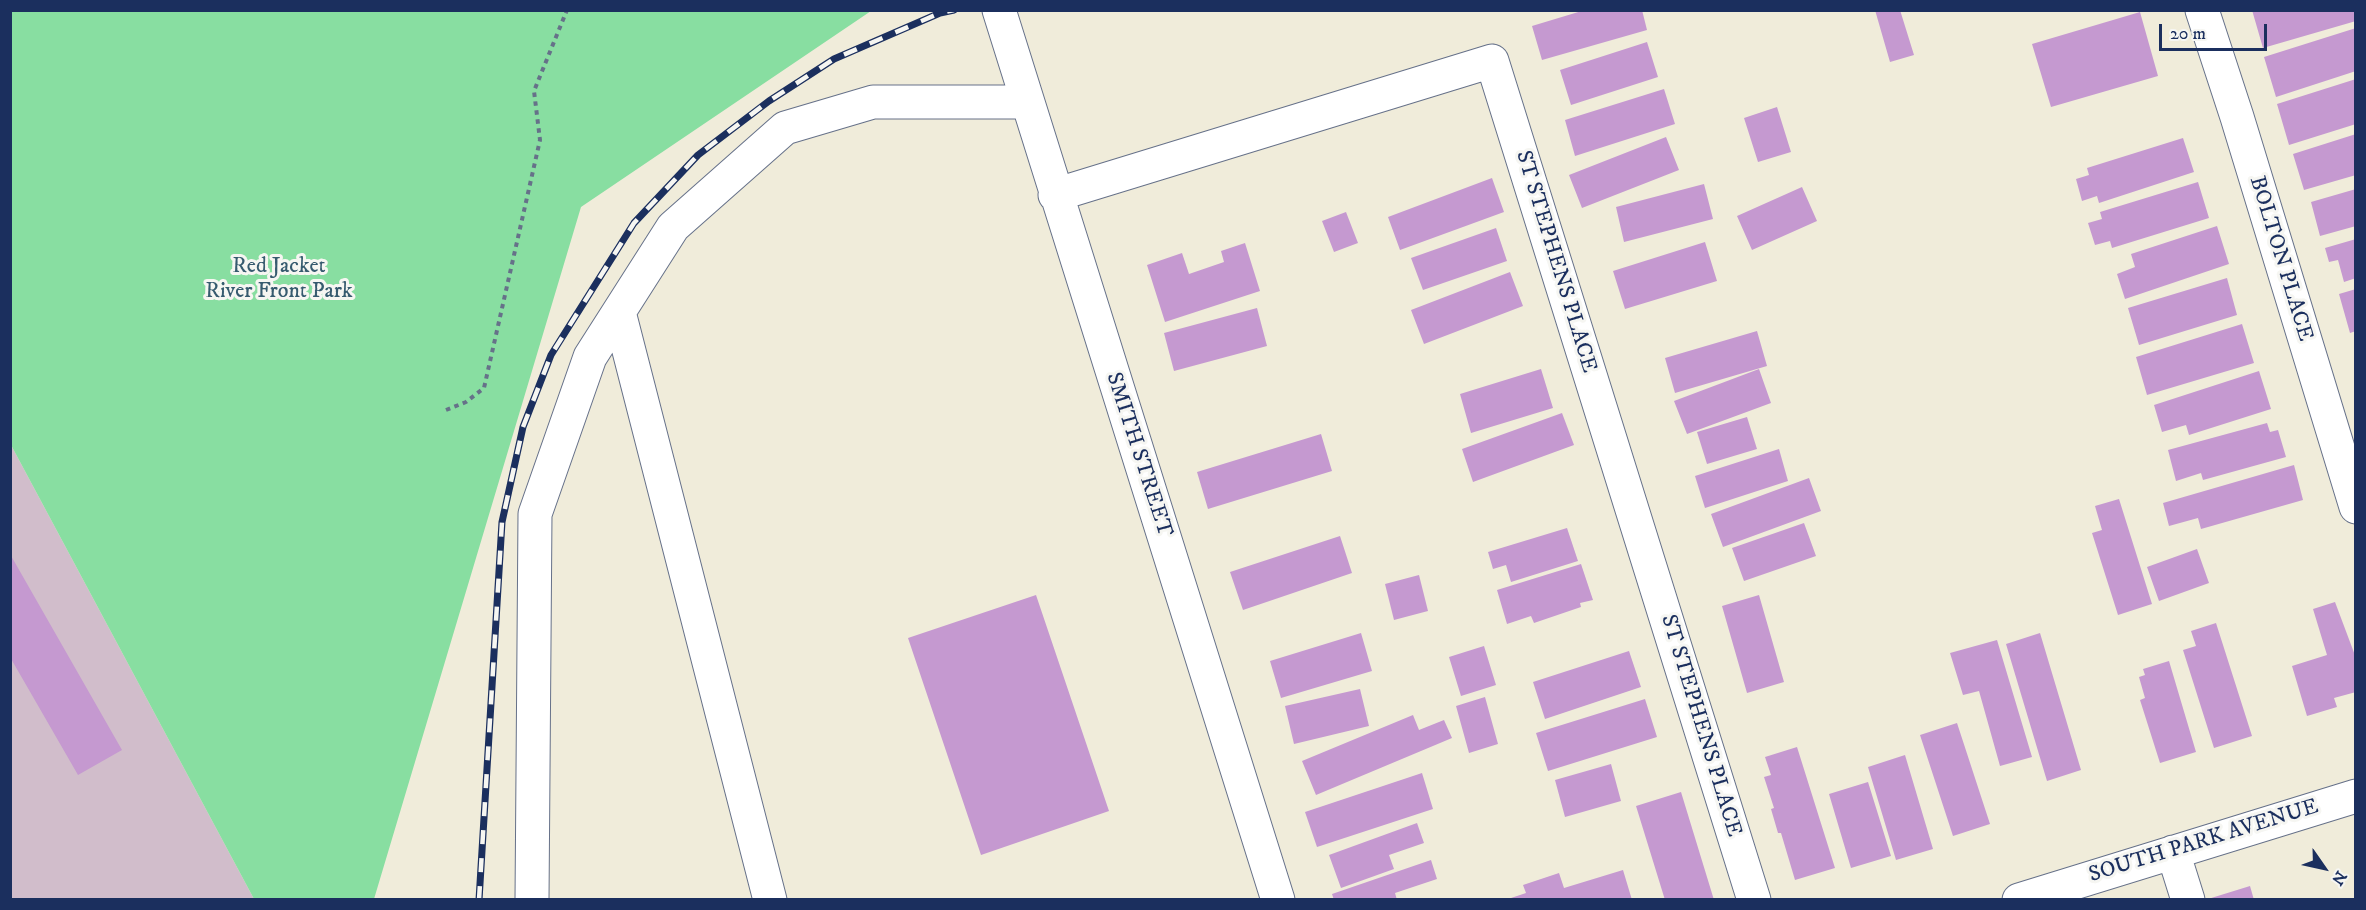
<!DOCTYPE html>
<style>
body{margin:0}
#map{position:relative;width:2366px;height:910px;overflow:hidden;background:#f0ecda;font-family:"IM FELL DW Pica",serif}
canvas{display:block}
.frame{position:absolute;inset:0;border:12px solid #1b2f5e;pointer-events:none}
.north{position:absolute;left:2294px;top:838px;width:60px;height:60px;-webkit-text-stroke:4px #f6f6f2;paint-order:stroke;rotate:124deg;font-size:16px;font-weight:700;line-height:24px;text-align:center;color:#1b2f5e}
.north::after{content:'';display:block;margin:auto;width:21px;height:27px;background:#1b2f5e;clip-path:polygon(50% 0,100% 100%,50% 72%,0 100%)}
.scale{position:absolute;left:2159px;top:24px;width:108px;height:27px;box-sizing:border-box;border:3px solid #1b2f5e;border-top:0;padding-left:8px;font-size:18px;line-height:21px;white-space:nowrap;color:#1b2f5e;-webkit-text-stroke:4px #f6f6f2;paint-order:stroke}
</style>
<div id="map">
<canvas width="2366" height="910"></canvas>
<div class="frame"></div>
<div class="north">N</div>
<div class="scale">20 m</div>
</div>
<script>
const ctx = document.querySelector('canvas').getContext('2d');
ctx.lineJoin = 'round';
function paint(path, color) {
  ctx.fillStyle = color;
  ctx.fill(path, 'evenodd');
}
function toPath(rows) {
  const path = new Path2D();
  for (const r of rows) {
    path.moveTo(r[0], r[1]);
    for (let i = 2; i < r.length; i += 2) path.lineTo(r[i], r[i + 1]);
  }
  return path;
}
function strokePath(path, color, width, dash) {
  ctx.strokeStyle = color;
  ctx.lineWidth = width;
  ctx.lineCap = dash ? 'butt' : 'round';
  ctx.setLineDash(dash || []);
  ctx.stroke(path);
}
function label(font, color, halo, rows, align = 'center') {
  ctx.font = font + ' "IM FELL DW Pica",serif';
  ctx.lineWidth = 6;
  ctx.setLineDash([]);
  ctx.textBaseline = 'middle';
  ctx.strokeStyle = halo;
  ctx.fillStyle = color;
  for (const [text, x, y, turn = 0] of rows) {
    ctx.save();
    ctx.translate(x, y);
    ctx.rotate((+turn || 0) * Math.PI / 180);
    ctx.textAlign = isNaN(turn) ? turn : align;
    if (halo) ctx.strokeText(text, 0, 0);
    ctx.fillText(text, 0, 0);
    ctx.restore();
  }
}
const industrial = toPath([
 [11,445,254,899,11,899]
]);
const green = toPath([
 [10,11,871,11,581,207,374,899,254,899,11,445]
]);
const building = toPath([
 [1585,10,1642,10,1647,30,1542,60,1532,26],
 [1875,10,1900,10,1914,55,1890,62],
 [2252,10,2356,10,2356,21,2263,48],
 [2140,12,2158,76,2051,107,2032,44],
 [2356,28,2356,71,2276,97,2264,57],
 [1647,42,1658,77,1571,105,1560,70],
 [2356,79,2356,124,2289,145,2277,104],
 [1664,89,1675,124,1575,156,1565,120],
 [1777,107,1791,152,1758,162,1744,118],
 [2356,134,2356,175,2304,190,2293,154],
 [1666,137,1679,170,1582,208,1569,175],
 [2183,138,2194,172,2099,203,2097,196,2082,201,2076,179,2089,175,2087,168],
 [1492,178,1504,212,1400,250,1388,217],
 [2198,182,2209,218,2112,248,2110,241,2095,245,2088,223,2102,219,2100,212],
 [1704,184,1713,219,1624,242,1616,207],
 [1802,187,1817,221,1752,250,1737,216],
 [2356,189,2356,226,2320,236,2311,202],
 [1346,212,1358,243,1334,252,1322,221],
 [2217,226,2229,264,2125,299,2117,274,2135,267,2131,254],
 [1496,228,1507,261,1423,290,1411,258],
 [2356,239,2356,278,2344,282,2338,260,2329,262,2325,248],
 [1705,242,1717,281,1625,309,1613,271],
 [1245,243,1260,291,1165,322,1147,265,1182,253,1189,274,1224,262,1221,251],
 [1510,272,1523,306,1424,344,1411,310],
 [2227,278,2237,315,2139,345,2128,308],
 [2356,289,2356,331,2350,333,2339,294],
 [1257,308,1267,346,1174,371,1164,333],
 [2242,324,2254,363,2147,395,2136,357],
 [1757,331,1767,366,1675,393,1665,358],
 [1541,369,1553,408,1471,433,1460,394],
 [1759,369,1771,403,1687,434,1674,401],
 [2259,371,2271,409,2189,435,2186,425,2162,432,2154,405],
 [1562,413,1574,445,1473,482,1462,449],
 [1747,417,1757,449,1707,464,1697,432],
 [2267,423,2270,432,2278,430,2286,457,2203,480,2201,473,2176,481,2168,450],
 [1321,434,1332,471,1208,509,1197,472],
 [1779,449,1788,481,1705,508,1695,476],
 [2294,465,2303,500,2201,529,2198,518,2169,526,2163,503],
 [1809,478,1821,511,1723,547,1711,514],
 [2119,499,2152,604,2118,615,2092,533,2102,530,2095,506],
 [1804,523,1816,556,1744,581,1732,548],
 [1567,528,1578,561,1511,582,1506,565,1493,569,1488,552],
 [1340,536,1352,573,1243,610,1230,572],
 [2197,549,2209,583,2159,601,2147,567],
 [10,554,122,750,78,775,10,657],
 [1581,564,1593,600,1580,603,1581,607,1534,623,1531,616,1507,624,1497,590],
 [1419,575,1428,611,1394,620,1385,584],
 [1036,595,1109,811,981,855,908,638],
 [1759,595,1784,682,1747,693,1722,606],
 [2335,602,2356,658,2356,692,2334,698,2337,707,2307,716,2292,666,2327,655,2313,609],
 [2216,623,2252,736,2214,748,2183,650,2196,646,2191,631],
 [1361,633,1372,671,1281,698,1270,661],
 [2040,633,2081,770,2047,781,2006,644],
 [1997,640,2032,757,2000,766,1979,691,1963,695,1950,653],
 [1484,646,1496,685,1461,696,1449,657],
 [1629,651,1641,687,1545,719,1533,682],
 [2169,661,2196,752,2160,763,2140,700,2145,698,2139,677,2145,675,2143,669],
 [1360,689,1369,726,1294,744,1285,706],
 [1485,697,1498,744,1469,753,1456,706],
 [1645,699,1657,737,1548,771,1536,733],
 [1413,715,1419,730,1444,720,1452,738,1316,795,1302,761],
 [1957,723,1990,824,1953,836,1920,735],
 [1797,747,1835,868,1795,880,1781,833,1778,833,1771,809,1774,808,1764,777,1771,775,1765,757],
 [1905,755,1933,849,1896,860,1868,767],
 [1611,764,1621,801,1565,817,1555,780],
 [1422,773,1433,809,1317,847,1305,812],
 [1868,782,1891,856,1851,868,1829,794],
 [1681,792,1714,900,1665,900,1636,806],
 [1417,823,1424,843,1389,855,1394,869,1341,888,1329,855],
 [1431,860,1437,879,1395,893,1397,900,1334,900,1332,894],
 [1623,870,1632,900,1505,900,1526,893,1523,885,1559,873,1564,888],
 [2250,886,2254,900,2208,900,2208,899]
]);
const path = toPath([
 [446,410,466,402,484,388,540,140,534,91,567,10]
]);
const minor = toPath([
 [999,10,1278,900],
 [2202,10,2237,117,2356,507],
 [1055,195,1492,61,1754,900],
 [619,312,770,900],
 [2173,852,2188,900],
 [532,900,535,514,590,357,673,227,785,128,873,102,1027,102],
 [2019,900,2356,796]
]);
const rail = toPath([
 [479,900,502,522,523,427,551,355,634,223,698,155,769,101,834,59,940,13,954,10]
]);
const streetNames = [
 ["BOLTON PLACE",2280,259,73],
 ["ST STEPHENS PLACE",1555,262,73],
 ["SMITH STREET",1138,455,72],
 ["ST STEPHENS PLACE",1700,726,73],
 ["SOUTH PARK AVENUE",2204,842,-17]
];
const parkNames = [
 ["Red Jacket",279,267],
 ["River Front Park",279,292]
];
paint(industrial, '#d1bdcb');
paint(green, '#88dea1');
paint(building, '#c599d0');
strokePath(minor, '#667189', 35);
strokePath(path, '#667189', 4, [4.5, 4.5]);
strokePath(minor, '#fff', 33);
strokePath(rail, '#1b2f5e', 7);
strokePath(rail, '#f6f6f2', 4.5, [14]);
label('22px', '#1b2f5e', '#f6f6f2', streetNames);
label('22px', '#365b6f', '#f6f6f2', parkNames);
</script>
